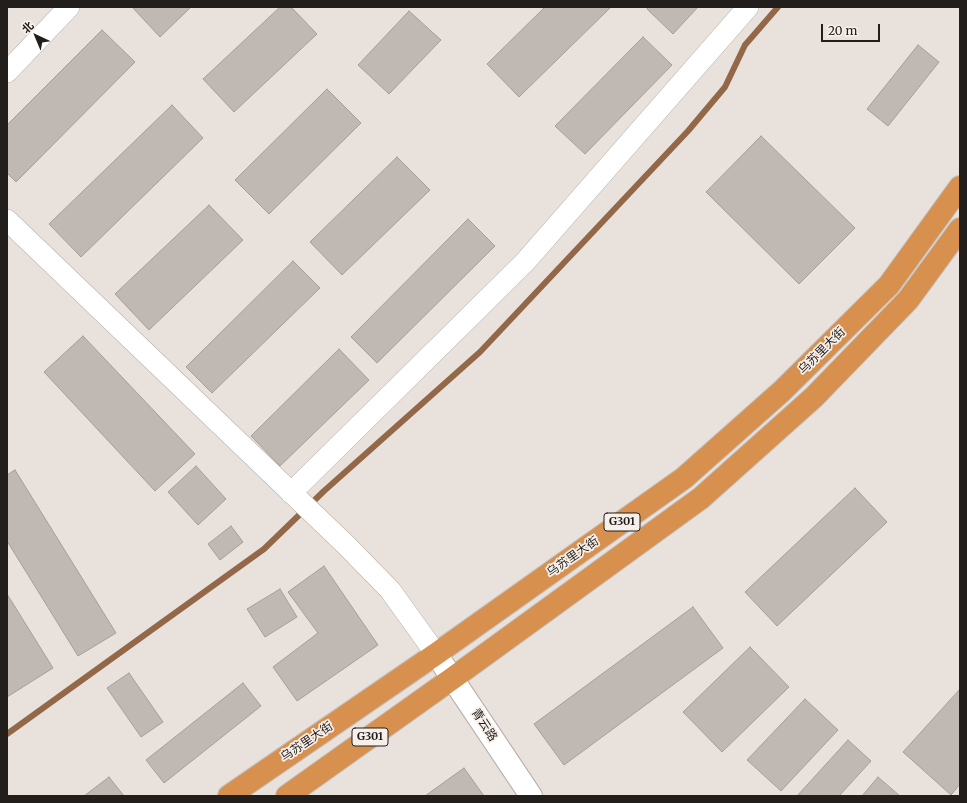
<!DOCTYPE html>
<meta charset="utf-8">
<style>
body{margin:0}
#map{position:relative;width:967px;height:803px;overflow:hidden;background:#e9e1dc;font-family:Merriweather,"Noto Sans SC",serif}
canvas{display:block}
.frame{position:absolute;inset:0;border:8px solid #211e1c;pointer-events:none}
.north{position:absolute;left:16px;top:16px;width:40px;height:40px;-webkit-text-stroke:3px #f7efe9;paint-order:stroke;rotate:316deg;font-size:11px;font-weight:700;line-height:16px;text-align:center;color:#211e1c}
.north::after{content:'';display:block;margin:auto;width:14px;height:18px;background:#211e1c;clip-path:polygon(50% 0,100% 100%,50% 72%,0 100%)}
.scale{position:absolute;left:821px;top:24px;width:59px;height:18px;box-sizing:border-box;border:2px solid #211e1c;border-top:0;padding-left:5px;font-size:12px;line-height:14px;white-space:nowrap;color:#211e1c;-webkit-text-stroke:3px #f7efe9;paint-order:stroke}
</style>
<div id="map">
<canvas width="967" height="803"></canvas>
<div class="frame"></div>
<div class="north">北</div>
<div class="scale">20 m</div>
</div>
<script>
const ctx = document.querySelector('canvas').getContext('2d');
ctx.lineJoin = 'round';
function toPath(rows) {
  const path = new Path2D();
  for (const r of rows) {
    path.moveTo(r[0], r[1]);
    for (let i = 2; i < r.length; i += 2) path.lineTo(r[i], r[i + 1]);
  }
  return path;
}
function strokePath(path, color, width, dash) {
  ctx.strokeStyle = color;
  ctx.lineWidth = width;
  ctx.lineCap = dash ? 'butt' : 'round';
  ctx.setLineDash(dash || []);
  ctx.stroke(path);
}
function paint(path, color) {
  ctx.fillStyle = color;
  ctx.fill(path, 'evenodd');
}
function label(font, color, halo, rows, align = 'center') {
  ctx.font = font + ' Merriweather,"Noto Sans SC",serif';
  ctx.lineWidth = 3.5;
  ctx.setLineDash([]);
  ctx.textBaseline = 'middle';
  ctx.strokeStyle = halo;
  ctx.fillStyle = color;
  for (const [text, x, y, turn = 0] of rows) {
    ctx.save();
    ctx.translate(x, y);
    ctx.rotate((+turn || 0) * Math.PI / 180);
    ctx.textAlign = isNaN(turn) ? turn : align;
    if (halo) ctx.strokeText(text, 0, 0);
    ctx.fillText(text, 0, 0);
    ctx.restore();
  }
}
const stream = toPath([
 [7,734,264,549,324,491,480,352,688,131,725,87,745,45,778,7]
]);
const building = toPath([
 [132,7,191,7,160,37,132,7],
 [280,7,291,7,317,34,234,112,203,79,280,7],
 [545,7,611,7,519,97,487,64,545,7],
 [648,7,698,7,673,34,647,9,648,7],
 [409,11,441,40,389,94,358,65,409,11],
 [102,30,135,62,16,182,7,173,7,125,102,30],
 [643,37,672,65,585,154,555,126,643,37],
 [918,45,939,62,888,126,867,109,918,45],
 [327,89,361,123,269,214,235,180,327,89],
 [172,105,203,138,81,257,49,224,172,105],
 [761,136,855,228,799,284,706,192,761,136],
 [397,157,430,190,342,275,310,242,397,157],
 [209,205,243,240,149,330,115,294,209,205],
 [468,219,495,246,377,363,351,337,468,219],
 [293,261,320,288,212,393,186,367,293,261],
 [83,336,195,454,155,491,44,372,83,336],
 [339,349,369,380,280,466,251,436,339,349],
 [196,466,226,499,198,525,168,492,196,466],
 [15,470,116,633,78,656,7,541,7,475,15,470],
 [855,488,887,522,777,626,745,592,855,488],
 [231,526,243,542,220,560,208,544,231,526],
 [324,566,378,645,297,701,273,667,318,633,288,592,324,566],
 [280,589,297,617,265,637,247,609,280,589],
 [7,594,53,668,7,697,7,594],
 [693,607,723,648,564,765,534,724,693,607],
 [750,647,789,687,722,752,683,712,750,647],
 [129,673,163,722,141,737,107,688,129,673],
 [243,683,261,706,164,783,146,760,243,683],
 [960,689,960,784,951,795,903,752,960,689],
 [805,699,838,730,781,791,747,760,805,699],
 [848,740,871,761,839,796,797,796,848,740],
 [464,768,484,796,425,796,464,768],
 [109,777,124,796,84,796,109,777],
 [878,777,900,796,862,796,878,777]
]);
const minor = toPath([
 [7,72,69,7],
 [7,220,346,545,390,590,436,654],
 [291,493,525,262,748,7]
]);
const secondary = toPath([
 [436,654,531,796]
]);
const trunk = toPath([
 [229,796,436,654,684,478,782,391,889,285,960,187],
 [287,796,453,678,701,498,814,397,908,300,960,229]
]);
const shields = [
 [622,522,36],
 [370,737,36]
];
const shieldNames = [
 ["G301",622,522],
 ["G301",370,737]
];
const streetNames = [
 ["乌苏里大街",822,351,-45],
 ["乌苏里大街",573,557,-35],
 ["青云路",484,725,57],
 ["乌苏里大街",307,742,-34]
];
strokePath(stream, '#936848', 6);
paint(building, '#c0b8b3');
strokePath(building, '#a59e98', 1);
strokePath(minor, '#b7afaa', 22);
strokePath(secondary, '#b7afaa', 24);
strokePath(trunk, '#c1c0bf', 24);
strokePath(minor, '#fff', 21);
strokePath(secondary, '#fff', 22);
strokePath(trunk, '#d8904e', 22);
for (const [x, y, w] of shields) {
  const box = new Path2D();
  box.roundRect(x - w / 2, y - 9, w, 18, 3);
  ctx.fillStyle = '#f7efe9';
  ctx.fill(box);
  strokePath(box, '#211e1c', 1);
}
label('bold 11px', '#211e1c', null, shieldNames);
label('12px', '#211e1c', '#f7efe9', streetNames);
</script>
